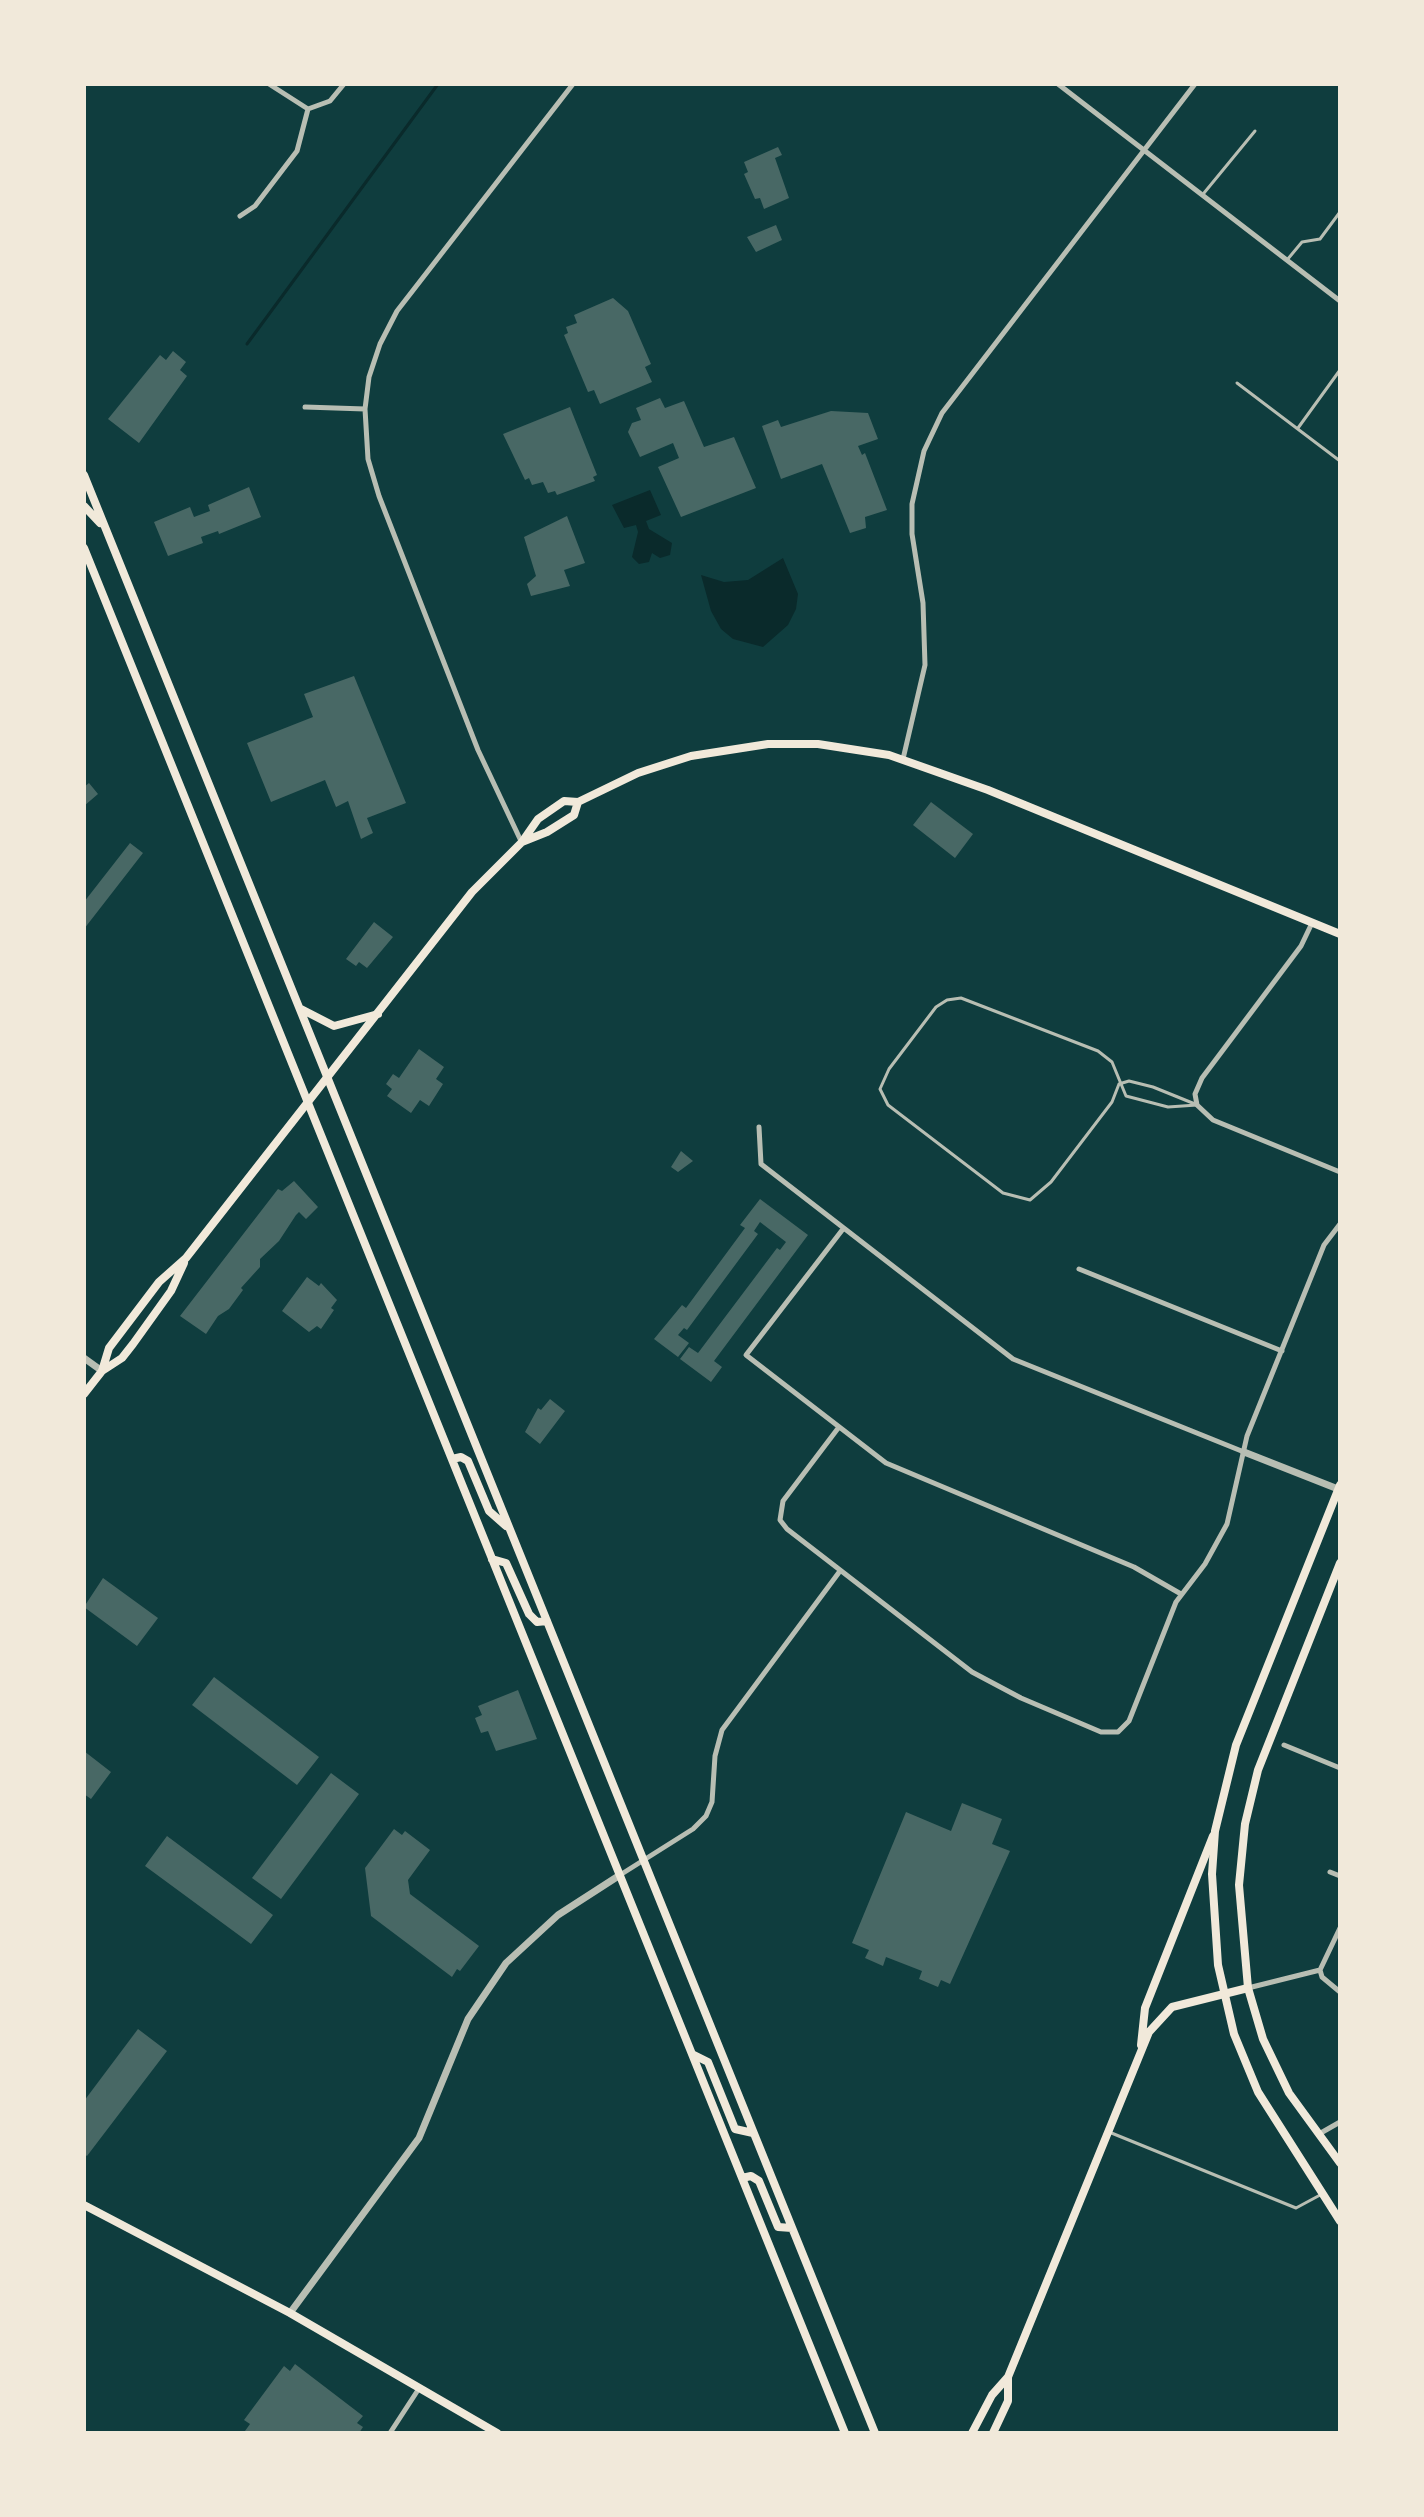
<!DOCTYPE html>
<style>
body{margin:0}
#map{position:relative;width:1424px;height:2517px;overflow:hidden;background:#0f3d3e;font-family:Jost,sans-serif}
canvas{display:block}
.frame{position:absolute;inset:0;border:86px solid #f1e9da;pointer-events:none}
</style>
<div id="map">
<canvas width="1424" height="2517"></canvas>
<div class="frame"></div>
</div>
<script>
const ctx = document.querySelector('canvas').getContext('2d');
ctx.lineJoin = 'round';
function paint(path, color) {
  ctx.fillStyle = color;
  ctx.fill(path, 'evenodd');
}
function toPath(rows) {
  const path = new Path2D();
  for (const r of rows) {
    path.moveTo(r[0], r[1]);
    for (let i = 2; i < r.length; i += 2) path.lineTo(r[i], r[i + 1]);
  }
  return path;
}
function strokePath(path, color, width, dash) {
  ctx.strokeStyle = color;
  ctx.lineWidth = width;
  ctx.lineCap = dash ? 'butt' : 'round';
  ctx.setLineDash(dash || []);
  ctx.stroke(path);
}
const water = toPath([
 [650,490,661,515,646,521,649,529,672,543,670,555,660,558,652,553,649,562,639,564,632,557,638,532,636,525,624,528,612,505],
 [783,558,798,594,796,609,788,625,763,647,733,639,721,629,711,611,701,575,724,582,748,580]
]);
const stream = toPath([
 [247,344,438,84]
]);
const building = toPath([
 [778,147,782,155,775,158,789,198,764,209,760,198,755,199,744,174,748,172,744,162],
 [776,225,782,240,756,252,747,237],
 [613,298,628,311,651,364,645,367,652,382,600,404,594,390,588,392,564,335,568,333,566,327,577,323,574,315],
 [173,351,186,362,180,370,187,376,139,443,108,419,160,355,166,360],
 [660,398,665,408,684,401,704,447,734,437,756,488,681,517,658,467,679,458,673,443,640,457,628,432,632,423,641,420,636,408],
 [570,407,597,475,593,477,595,481,557,495,555,491,548,493,543,482,532,485,529,478,525,480,503,434],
 [831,411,868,413,878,439,858,446,862,455,865,453,887,510,865,517,866,528,850,533,822,464,781,479,762,426,778,420,781,427],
 [249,487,261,517,219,534,218,531,201,537,203,543,168,556,154,522,190,507,194,517,210,511,208,505],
 [567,516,585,563,564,570,570,586,531,596,527,584,536,576,524,537],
 [354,676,406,803,367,818,373,833,361,839,348,801,336,807,325,780,271,802,247,743,313,717,304,694],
 [89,783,98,794,84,806,84,787],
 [931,802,973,834,955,858,913,825],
 [130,843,143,853,84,929,84,902],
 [374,922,393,937,367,968,359,962,356,966,346,959],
 [419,1049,444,1067,436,1079,443,1084,429,1106,420,1100,411,1113,387,1096,392,1089,386,1084,393,1074,399,1078],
 [681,1151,693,1161,678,1172,671,1167],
 [294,1181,318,1207,306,1219,299,1212,296,1215,279,1241,260,1259,260,1267,241,1288,243,1290,229,1309,218,1316,206,1334,180,1316,278,1189,282,1191],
 [760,1199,808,1235,714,1361,722,1367,711,1382,680,1359,689,1347,698,1353,777,1248,780,1250,786,1242,760,1222,754,1231,758,1234,687,1330,684,1328,678,1335,689,1343,678,1357,654,1339,682,1305,686,1308,745,1228,740,1225],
 [307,1277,319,1286,321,1283,337,1300,331,1308,334,1310,321,1329,317,1326,309,1332,282,1311],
 [550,1399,565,1411,540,1444,525,1432,538,1408,541,1410],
 [103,1578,158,1618,137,1646,84,1607],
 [214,1677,319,1757,297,1785,192,1705],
 [518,1690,537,1739,496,1751,488,1731,481,1733,475,1718,482,1715,478,1706],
 [84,1751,111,1772,91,1799,84,1794],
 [331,1773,359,1794,281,1899,252,1878],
 [962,1803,1002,1819,992,1844,1010,1851,950,1984,941,1980,938,1987,919,1979,922,1971,886,1957,883,1966,865,1958,869,1950,852,1943,906,1812,951,1831],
 [394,1829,402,1835,405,1831,430,1850,408,1880,410,1894,479,1946,460,1971,457,1969,452,1977,371,1916,365,1868],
 [167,1836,273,1915,251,1944,145,1866],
 [138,2029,167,2051,87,2156,84,2154,84,2101],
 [295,2364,363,2416,357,2423,363,2427,359,2433,245,2431,250,2424,244,2420,284,2366,290,2371]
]);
const service = toPath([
 [1204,193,1255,131],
 [1287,260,1302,242,1320,239,1340,212],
 [1237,383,1340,461],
 [1298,428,1340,370],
 [1119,1084,1112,1102,1051,1182,1030,1200,1003,1193,888,1105,880,1089,889,1069,936,1007,947,1000,961,998,1098,1051,1112,1062,1126,1096,1168,1107,1197,1105],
 [1119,1084,1129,1081,1153,1087,1195,1104],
 [1109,2132,1296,2208,1322,2194]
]);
const minor = toPath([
 [269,84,308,109],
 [1058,84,1340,301],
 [308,109,330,101,344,84],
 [240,216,255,206,297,151,308,109],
 [305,407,365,409],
 [903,759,925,665,923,603,912,534,912,504,924,451,942,413,1195,84],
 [521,841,478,750,379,496,368,459,365,409,369,377,380,344,397,311,573,84],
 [1312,923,1301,946,1202,1078,1195,1094,1197,1105,1213,1120,1340,1172],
 [759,1127,761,1164,1013,1359,1244,1452],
 [843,1229,746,1355,886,1463,1134,1567,1181,1594],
 [1079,1269,1282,1351],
 [839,1427,783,1501,780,1520,787,1529,972,1672,1021,1698,1101,1732,1118,1732,1129,1721,1176,1602,1205,1564,1227,1524,1247,1436,1324,1245,1340,1224],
 [1284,1745,1340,1768],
 [1330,1872,1340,1876],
 [620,1875,693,1829,706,1816,712,1802,715,1756,722,1730,840,1571],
 [1320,1970,1340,1928],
 [1320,1970,1322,1977,1340,1992],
 [1248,1988,1320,1970],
 [1319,2134,1340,2122],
 [390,2433,418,2390]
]);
const tertiary = toPath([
 [84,1358,102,1371],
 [1244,1452,1338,1489],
 [290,2313,419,2138,468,2019,506,1963,558,1915,620,1875]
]);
const secondary = toPath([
 [522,842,547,832,574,815,578,802],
 [102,1371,109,1348,159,1282,186,1258,472,892,522,842,538,819,564,801,578,802,638,773,691,756,768,744,818,744,889,755,988,790,1340,934],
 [84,1394,102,1371,122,1358,133,1344,171,1291,184,1263],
 [1141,2045,1145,2008,1213,1836],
 [84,2205,290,2313,497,2433],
 [972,2433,992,2395,1008,2377,1149,2032,1172,2007,1248,1988],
 [993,2433,1008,2401,1008,2377]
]);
const primary = toPath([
 [84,475,875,2433],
 [84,506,100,523],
 [84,548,845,2433],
 [301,1009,334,1026,378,1014],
 [452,1459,461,1457,468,1461,489,1511,506,1526],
 [1340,1485,1236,1745,1215,1831,1212,1874,1218,1965,1234,2034,1258,2092,1340,2221],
 [492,1559,506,1563,529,1614,537,1622,547,1621],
 [1340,1563,1258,1770,1245,1824,1239,1885,1248,1988,1263,2039,1289,2093,1340,2163],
 [694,2055,708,2062,735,2129,753,2133],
 [742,2178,751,2176,759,2181,778,2227,792,2228]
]);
paint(water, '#0a2a2b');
strokePath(stream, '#0a2a2b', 3);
paint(building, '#486865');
strokePath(service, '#b8beb3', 3);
strokePath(minor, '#b8beb3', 5);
strokePath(tertiary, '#b8beb3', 7);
strokePath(secondary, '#f1e9da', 8);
strokePath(primary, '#f1e9da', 8);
</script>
